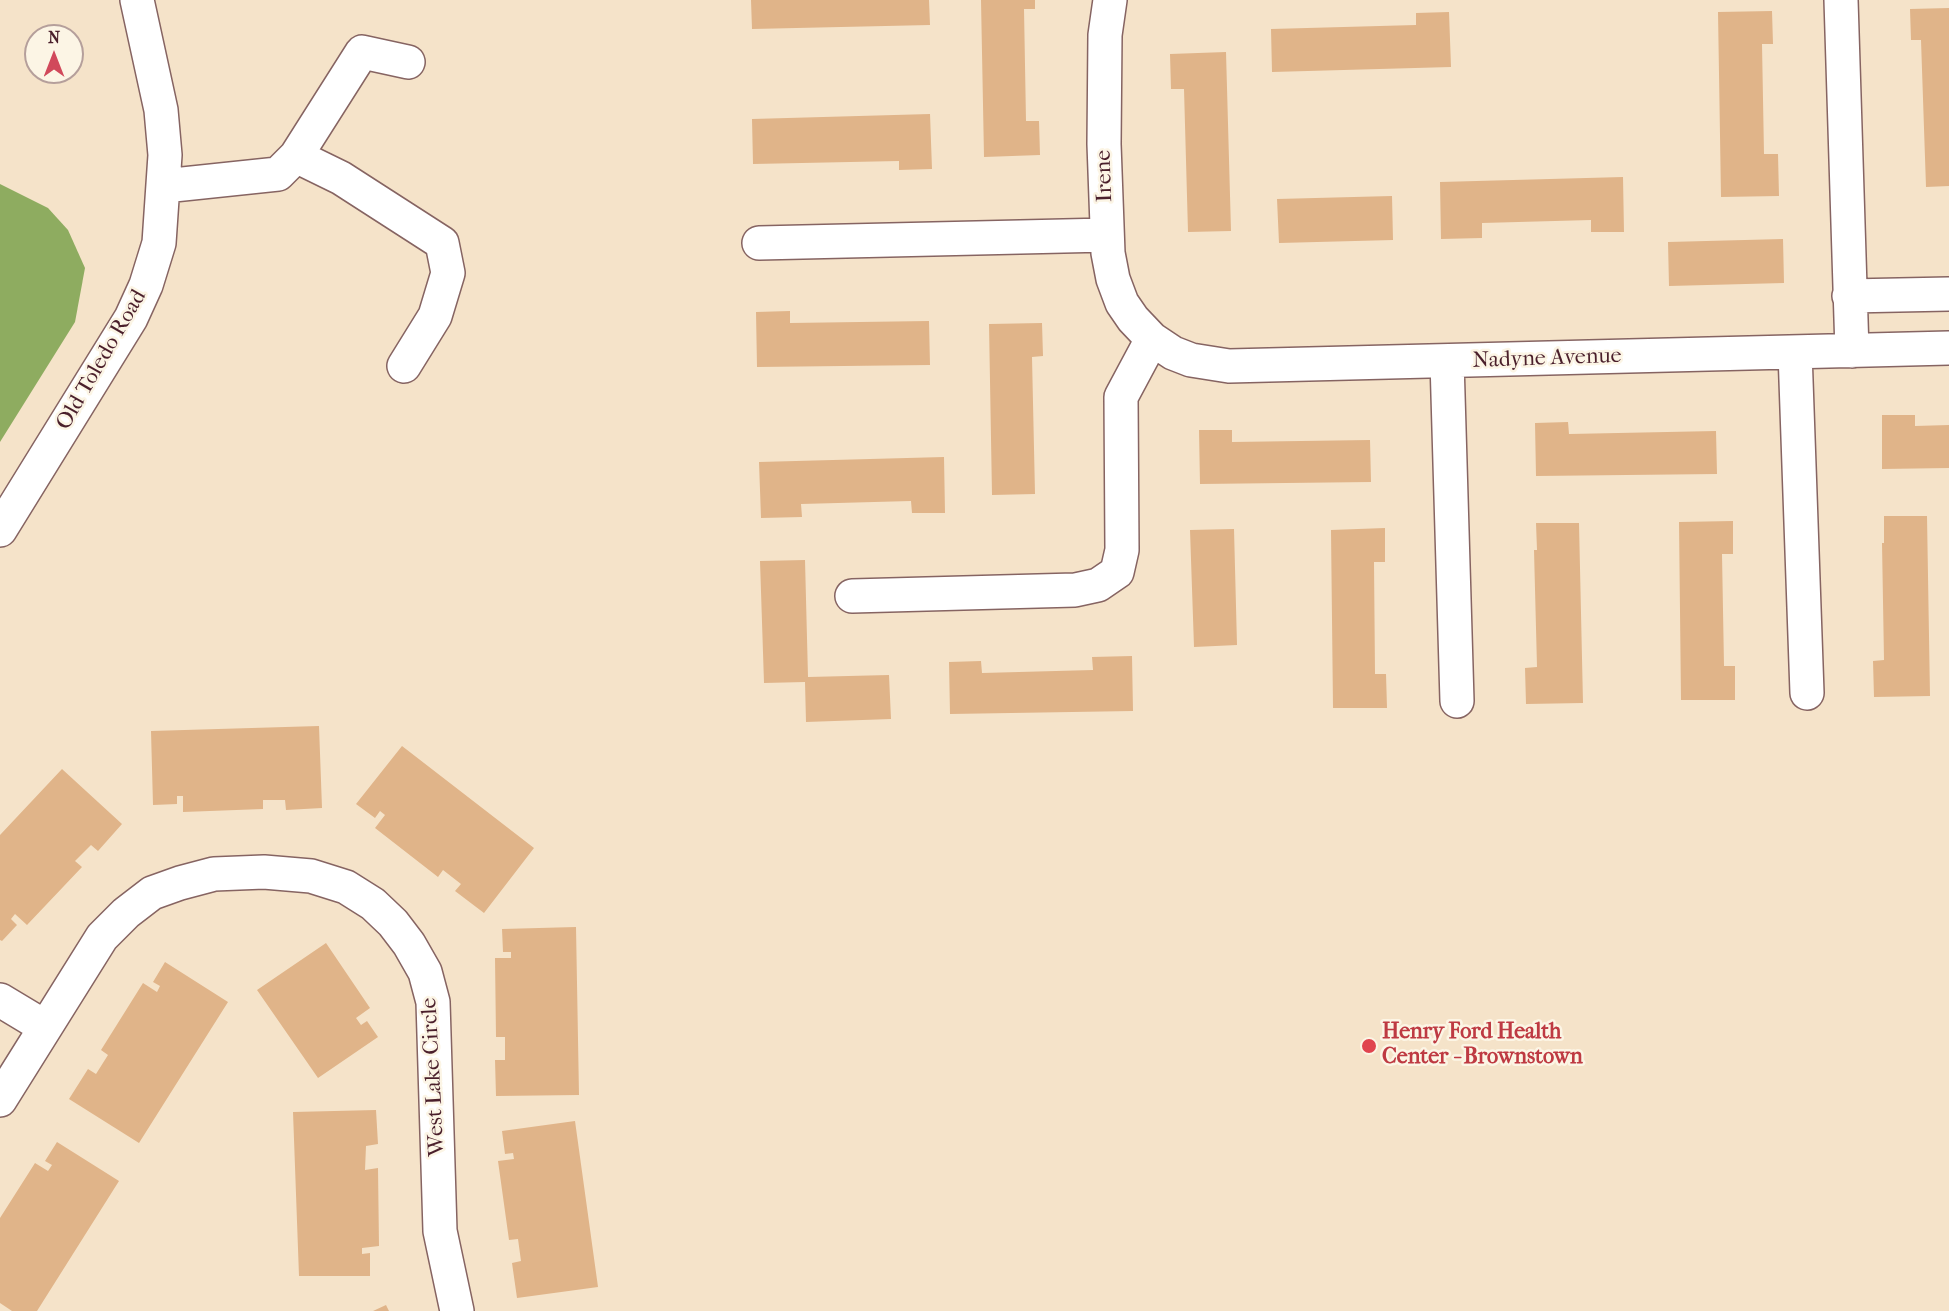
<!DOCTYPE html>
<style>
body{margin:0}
#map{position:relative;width:1949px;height:1311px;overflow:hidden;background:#f5e3c9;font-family:"IM FELL French Canon",serif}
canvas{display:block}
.north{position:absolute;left:24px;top:24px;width:60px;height:60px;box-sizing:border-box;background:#fcf5e5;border:2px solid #b59f9b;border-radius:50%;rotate:0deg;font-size:16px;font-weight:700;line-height:24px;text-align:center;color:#4a1f2b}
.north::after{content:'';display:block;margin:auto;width:21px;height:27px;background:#d1495b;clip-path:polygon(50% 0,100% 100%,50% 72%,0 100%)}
</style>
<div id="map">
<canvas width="1949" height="1311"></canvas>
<div class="north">N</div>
</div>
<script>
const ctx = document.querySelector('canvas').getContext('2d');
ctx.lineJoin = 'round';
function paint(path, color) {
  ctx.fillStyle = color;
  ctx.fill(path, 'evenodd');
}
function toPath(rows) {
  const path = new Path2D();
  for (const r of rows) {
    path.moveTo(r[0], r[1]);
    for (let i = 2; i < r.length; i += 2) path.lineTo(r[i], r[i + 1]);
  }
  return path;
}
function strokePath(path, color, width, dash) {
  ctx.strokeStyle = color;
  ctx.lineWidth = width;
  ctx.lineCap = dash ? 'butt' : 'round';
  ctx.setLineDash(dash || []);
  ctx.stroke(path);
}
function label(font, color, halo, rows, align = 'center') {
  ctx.font = font + ' "IM FELL French Canon",serif';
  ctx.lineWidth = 5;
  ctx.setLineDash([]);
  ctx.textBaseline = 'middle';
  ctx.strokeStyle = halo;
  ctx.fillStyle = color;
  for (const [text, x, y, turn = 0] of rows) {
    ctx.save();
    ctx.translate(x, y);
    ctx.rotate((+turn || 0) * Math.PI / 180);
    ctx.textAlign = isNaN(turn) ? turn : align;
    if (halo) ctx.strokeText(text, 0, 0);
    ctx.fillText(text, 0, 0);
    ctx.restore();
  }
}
const forest = toPath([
 [0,184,48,208,68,230,85,268,75,322,0,442]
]);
const building = toPath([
 [751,0,929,0,930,25,752,29],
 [981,0,1035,0,1035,9,1024,9,1026,121,1039,121,1040,155,984,157],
 [1949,8,1949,186,1926,187,1921,40,1911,40,1910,9],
 [1772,11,1773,44,1762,44,1764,154,1778,154,1779,196,1721,197,1718,12],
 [1449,12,1451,67,1272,72,1271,29,1416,25,1416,13],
 [1226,52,1231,231,1188,232,1184,89,1171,89,1170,54],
 [930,114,932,169,899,170,899,161,753,164,752,119],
 [1623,177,1624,232,1591,232,1591,220,1482,223,1482,238,1441,239,1440,182],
 [1392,196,1393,240,1279,243,1277,199],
 [1783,239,1784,283,1669,286,1668,242],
 [790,311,790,323,929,321,930,365,757,367,756,312],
 [1042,323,1043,356,1032,357,1035,494,992,495,989,324],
 [1882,415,1915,415,1915,426,1949,425,1949,468,1882,469],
 [1568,422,1569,434,1716,431,1717,474,1536,476,1535,423],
 [1199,430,1232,430,1232,442,1370,440,1371,482,1200,484],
 [944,457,945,513,912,513,911,501,801,504,802,517,761,518,759,462],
 [1884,516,1927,516,1930,696,1874,697,1873,661,1884,660,1882,543,1884,543],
 [1733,521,1733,554,1722,554,1724,666,1735,666,1735,700,1681,700,1679,522],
 [1536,523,1579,523,1583,703,1526,704,1525,668,1537,667,1534,550,1537,550],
 [1385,528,1385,562,1374,562,1375,674,1386,674,1387,708,1333,708,1331,530],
 [1234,529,1237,645,1194,647,1190,530],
 [805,560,808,677,889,675,891,719,806,722,805,682,764,683,760,561],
 [1132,656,1133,711,950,714,949,662,981,661,982,673,1093,670,1092,657],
 [319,726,322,808,286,810,285,800,263,800,263,809,183,812,183,796,177,796,177,804,153,805,151,731],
 [402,746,534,848,484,913,455,891,461,884,443,870,438,877,375,828,385,815,380,811,375,818,356,804],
 [62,769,122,824,98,851,91,845,75,861,82,867,27,925,15,914,11,919,17,925,2,941,0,940,0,835],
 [576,927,579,1095,496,1096,495,1060,505,1060,505,1037,496,1037,495,958,511,958,511,952,503,952,502,929],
 [326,943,370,1008,356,1018,361,1025,367,1021,378,1037,318,1078,257,990],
 [165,962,228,1002,139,1143,69,1099,88,1069,96,1074,108,1055,101,1050,143,983,157,992,160,986,153,982],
 [376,1110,378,1144,366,1146,365,1170,378,1168,379,1246,362,1248,362,1254,370,1253,370,1276,299,1276,293,1112],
 [575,1121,598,1287,517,1298,512,1263,521,1261,518,1239,509,1240,498,1161,514,1159,513,1153,505,1154,502,1131],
 [57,1142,119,1181,37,1311,12,1311,0,1303,0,1218,35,1163,48,1171,52,1165,45,1161],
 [386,1305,389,1311,373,1311]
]);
const minor = toPath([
 [1110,0,1105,35,1104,144,1108,253,1113,279,1122,303,1133,319,1152,339,1173,353,1191,360,1229,366,1949,348],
 [1841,0,1852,351],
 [296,156,341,178,442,243,448,273,435,316,404,366],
 [164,186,278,174,296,156,362,52,408,62],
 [759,243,1107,235],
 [1849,296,1949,294],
 [1795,352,1807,693],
 [1447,361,1457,701],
 [0,530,131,318,146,285,159,243,165,155,161,110,137,0],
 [852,596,1075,590,1098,585,1117,572,1122,550,1121,397,1152,339],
 [0,1000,45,1027],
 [0,1100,102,937,126,913,152,893,180,883,214,874,264,872,311,876,346,887,373,904,393,923,409,944,425,972,433,1002,440,1231,457,1311]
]);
const markers = [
 [1369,1046,8,"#e0444e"]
];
const streetNames = [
 ["Irene",1105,176,-92],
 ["Nadyne Avenue",1547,359,-2],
 ["Old Toledo Road",102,360,-60],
 ["West Lake Circle",434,1077,-93]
];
const healthNames = [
 ["Henry Ford Health",1382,1033],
 ["Center - Brownstown",1382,1058]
];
paint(forest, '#8eac60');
paint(building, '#e0b489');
strokePath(minor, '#866462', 36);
strokePath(minor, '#fff', 33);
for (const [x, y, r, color] of markers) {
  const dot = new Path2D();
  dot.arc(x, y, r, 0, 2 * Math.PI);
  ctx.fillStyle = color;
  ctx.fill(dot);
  strokePath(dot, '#fcf5e5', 2);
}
label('22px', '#4a1f2b', '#fcf5e5', streetNames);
label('bold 22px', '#be3a42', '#fcf5e5', healthNames, 'left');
</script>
